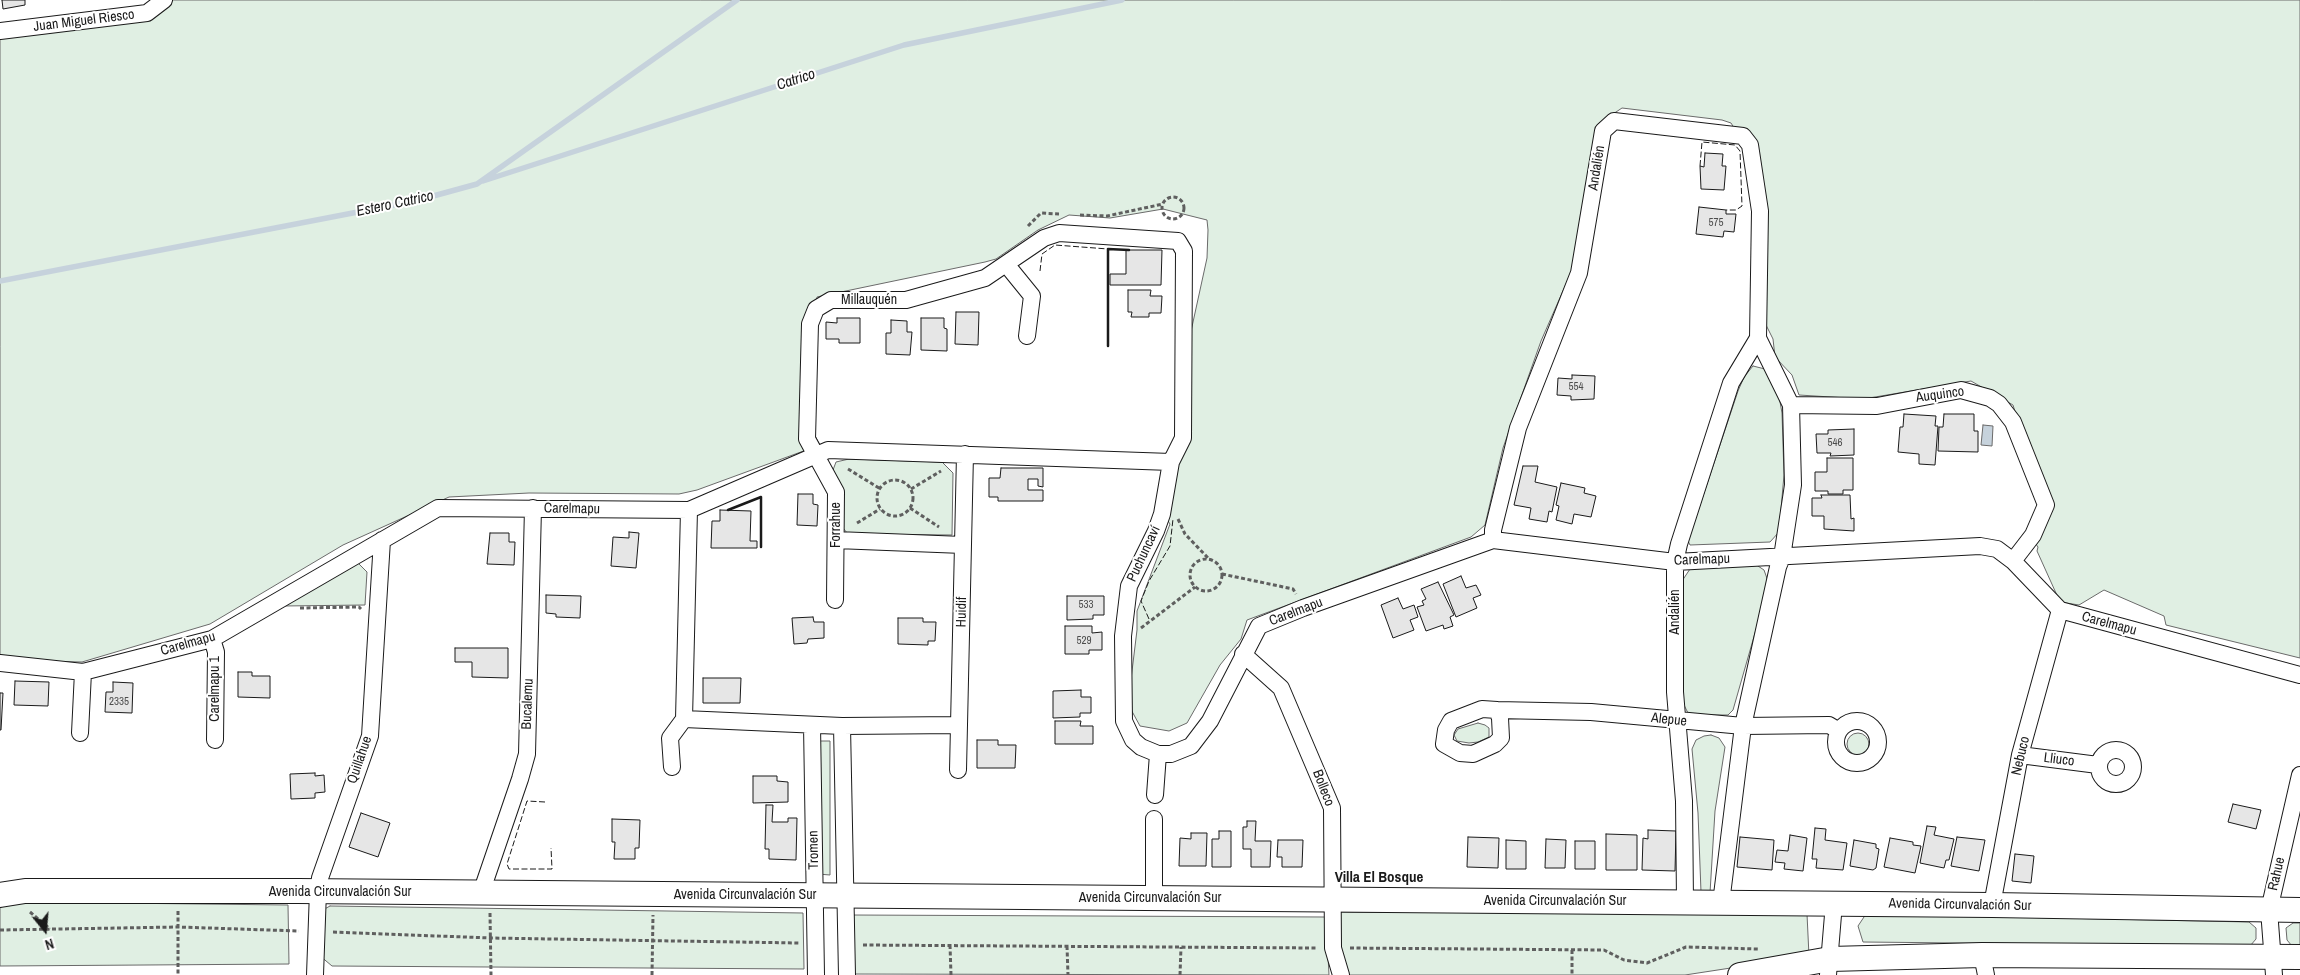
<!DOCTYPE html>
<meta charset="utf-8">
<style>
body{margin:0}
#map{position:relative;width:2300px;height:975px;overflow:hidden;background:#fff;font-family:"Archivo Narrow",sans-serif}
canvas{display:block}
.north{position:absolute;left:20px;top:905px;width:50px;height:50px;-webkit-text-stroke:4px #fff;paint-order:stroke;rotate:163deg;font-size:14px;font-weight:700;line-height:20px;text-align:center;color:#1a1a1a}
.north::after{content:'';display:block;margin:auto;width:18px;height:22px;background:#1a1a1a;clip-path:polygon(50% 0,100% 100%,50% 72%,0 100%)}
</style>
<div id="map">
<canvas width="2300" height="975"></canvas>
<div class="north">N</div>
</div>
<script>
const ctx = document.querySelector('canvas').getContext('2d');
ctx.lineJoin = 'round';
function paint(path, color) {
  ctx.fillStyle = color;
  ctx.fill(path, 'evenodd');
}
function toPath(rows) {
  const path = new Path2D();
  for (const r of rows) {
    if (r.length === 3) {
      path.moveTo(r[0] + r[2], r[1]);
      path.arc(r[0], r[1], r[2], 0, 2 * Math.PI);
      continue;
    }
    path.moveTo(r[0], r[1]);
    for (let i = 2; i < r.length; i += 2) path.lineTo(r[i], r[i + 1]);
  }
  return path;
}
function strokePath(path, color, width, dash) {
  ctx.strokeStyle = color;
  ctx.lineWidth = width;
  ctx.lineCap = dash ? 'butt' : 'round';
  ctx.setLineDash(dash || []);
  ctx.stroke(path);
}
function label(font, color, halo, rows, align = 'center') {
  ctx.font = font + ' "Archivo Narrow",sans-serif';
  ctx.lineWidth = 4;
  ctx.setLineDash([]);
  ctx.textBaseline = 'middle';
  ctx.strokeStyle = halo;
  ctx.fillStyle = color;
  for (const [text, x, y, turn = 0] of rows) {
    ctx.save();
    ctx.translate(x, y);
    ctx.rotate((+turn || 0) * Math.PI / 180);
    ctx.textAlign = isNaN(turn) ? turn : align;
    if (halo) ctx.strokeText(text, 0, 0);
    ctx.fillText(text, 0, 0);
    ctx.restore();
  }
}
const green = toPath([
 [168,0,2300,0,2300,658,2166,625,2164,616,2104,590,2079,605,2060,602,2037,551,2038,547,2035,543,2042,529,2025,444,2013,405,1971,381,1863,399,1799,395,1792,375,1775,357,1773,339,1752,297,1754,228,1746,147,1731,123,1722,120,1622,108,1598,124,1573,268,1541,341,1503,448,1485,525,1471,537,1247,620,1241,639,1220,665,1187,723,1169,731,1140,726,1128,704,1137,630,1137,611,1170,524,1162,512,1175,456,1188,345,1207,258,1208,230,1207,220,1163,209,1110,218,1069,215,1038,230,996,259,985,262,817,297,810,336,805,417,820,445,697,490,679,494,529,493,449,497,343,545,210,624,82,662,38,661,0,655,0,38,168,0],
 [1753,366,1765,369,1777,385,1782,413,1784,475,1779,532,1770,542,1690,545,1688,541,1738,391,1744,377,1753,366],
 [849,459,942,462,953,473,952,535,848,534,843,528,833,470,836,462,849,459],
 [358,563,367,572,365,605,283,606,358,563],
 [1755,564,1764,570,1769,584,1733,710,1728,715,1689,715,1680,697,1682,581,1690,569,1755,564],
 [1478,723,1485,725,1489,728,1489,737,1478,742,1469,743,1457,741,1454,735,1458,729,1478,723],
 [1858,744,11],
 [1711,735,1719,738,1725,747,1715,811,1710,893,1701,892,1698,813,1692,749,1696,740,1704,736,1711,735],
 [820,741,830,741,830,875,818,874,820,741],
 [24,902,288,905,289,964,0,966,0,906,24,902],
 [330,906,803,913,804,969,332,966,319,955,321,911,330,906],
 [1340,912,1807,914,1809,956,1685,975,1345,975,1339,948,1340,912],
 [1866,914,2249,922,2256,928,2256,939,2250,946,1863,942,1858,926,1866,914],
 [848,915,1326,917,1329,975,851,974,848,915],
 [2293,923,2300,923,2300,946,2292,946,2287,940,2286,928,2293,923]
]);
const water = toPath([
 [1983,425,1993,426,1992,446,1981,445,1983,425]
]);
const stream = toPath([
 [483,181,904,45,1122,0],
 [0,281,415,201,477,184,737,0]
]);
const building = toPath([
 [2,0,25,0,25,5,3,9,2,0],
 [1705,153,1723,154,1722,166,1726,166,1724,190,1701,189,1700,166,1704,167,1705,153],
 [1699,207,1726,210,1726,214,1736,214,1734,232,1724,231,1723,237,1696,234,1699,207],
 [1126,250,1162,250,1161,285,1110,285,1110,274,1126,274,1126,250],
 [1128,290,1151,290,1150,296,1162,296,1161,313,1149,313,1149,317,1131,317,1132,312,1128,312,1128,290],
 [956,312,979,312,978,345,955,344,956,312],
 [837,318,860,318,860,343,839,343,839,339,826,339,826,322,837,323,837,318],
 [921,318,944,318,944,328,947,329,947,351,921,350,921,318],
 [891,320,907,321,907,332,912,332,910,355,886,354,886,333,891,333,891,320],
 [1572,375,1595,376,1594,399,1571,400,1571,396,1557,395,1558,378,1572,379,1572,375],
 [1904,414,1936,416,1935,426,1938,426,1935,465,1919,464,1919,454,1898,452,1900,427,1903,427,1904,414],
 [1944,414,1974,414,1974,431,1978,431,1978,452,1938,451,1939,427,1943,427,1944,414],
 [1854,429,1854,455,1830,456,1831,453,1817,453,1816,434,1828,434,1828,430,1854,429],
 [1827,458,1853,458,1853,490,1843,490,1843,494,1828,494,1828,491,1815,491,1815,472,1827,472,1827,458],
 [1523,466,1538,466,1535,482,1557,487,1552,512,1549,511,1547,522,1529,519,1531,508,1514,505,1523,466],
 [1001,468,1043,468,1043,487,1038,486,1038,479,1028,479,1028,490,1043,490,1043,501,998,501,998,497,989,497,989,478,1000,478,1001,468],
 [1561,483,1585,488,1584,493,1596,496,1591,517,1574,514,1572,524,1556,520,1559,506,1556,505,1561,483],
 [798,494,813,494,813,504,818,505,817,526,797,525,798,494],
 [1821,495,1850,495,1851,519,1854,518,1854,531,1824,529,1824,516,1812,516,1812,498,1822,498,1821,495],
 [720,510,751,511,750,541,757,541,757,548,711,548,712,521,720,521,720,510],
 [629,532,639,533,636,568,611,566,613,537,629,538,629,532],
 [490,533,509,533,509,542,515,542,514,565,487,564,490,533],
 [1461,576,1466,588,1476,585,1481,595,1473,598,1477,608,1456,617,1443,584,1461,576],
 [1438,582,1454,615,1450,617,1453,626,1444,629,1443,625,1426,631,1417,607,1424,605,1422,601,1426,599,1421,589,1438,582],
 [546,595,581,596,580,618,556,617,556,614,546,613,546,595],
 [1067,596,1104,596,1104,615,1093,615,1093,619,1067,620,1067,596],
 [1398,598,1403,609,1414,605,1418,617,1410,620,1414,630,1393,638,1381,605,1398,598],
 [813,617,814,622,824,622,824,638,808,639,807,643,794,644,792,618,813,617],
 [898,618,923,618,923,622,936,622,935,641,928,641,928,645,898,644,898,618],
 [1065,626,1092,626,1092,633,1102,632,1102,650,1089,650,1089,654,1065,654,1065,626],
 [455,648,508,648,508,678,472,677,472,662,455,662,455,648],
 [238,672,252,672,252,676,270,676,270,698,238,697,238,672],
 [703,678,741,678,740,703,703,703,703,678],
 [15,681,49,682,48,706,14,705,15,681],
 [113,682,133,683,132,713,105,712,106,692,113,692,113,682],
 [1081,690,1081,697,1091,697,1091,713,1080,713,1080,717,1053,718,1053,691,1081,690],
 [0,693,3,693,1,730,0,730,0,693],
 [1055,721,1081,721,1080,726,1093,726,1093,744,1055,744,1055,721],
 [977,740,998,740,998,745,1016,745,1015,768,977,768,977,740],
 [315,773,315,776,324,775,325,792,315,793,315,798,291,799,290,774,315,773],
 [753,776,777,776,777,781,788,782,788,802,753,803,753,776],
 [2233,804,2261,810,2256,829,2228,822,2233,804],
 [766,805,773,805,772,822,788,822,788,818,797,818,796,860,769,859,769,849,765,849,766,805],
 [361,813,390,823,378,857,349,847,361,813],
 [612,819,640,820,639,848,635,848,635,859,614,859,615,842,612,842,612,819],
 [1247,821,1256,821,1255,841,1271,841,1270,867,1251,867,1251,849,1243,849,1243,827,1247,827,1247,821],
 [1927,826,1936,827,1934,835,1954,839,1949,860,1946,860,1944,868,1920,863,1927,826],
 [1815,828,1826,829,1825,840,1847,843,1843,870,1816,868,1817,859,1812,859,1815,828],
 [1648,830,1676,831,1675,871,1642,870,1643,838,1648,839,1648,830],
 [1219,831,1231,831,1231,867,1212,867,1212,839,1219,839,1219,831],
 [1191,833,1207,833,1206,866,1179,866,1180,838,1191,839,1191,833],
 [1606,834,1637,835,1637,870,1606,870,1606,834],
 [1790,835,1807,838,1803,871,1784,869,1785,863,1775,862,1777,850,1788,851,1790,835],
 [1468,837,1499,838,1498,868,1467,867,1468,837],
 [1740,837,1774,840,1772,870,1737,867,1740,837],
 [1957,837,1985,840,1979,871,1951,866,1957,837],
 [1890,838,1913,842,1913,845,1921,846,1915,873,1884,867,1890,838],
 [1546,839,1566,840,1565,868,1545,868,1546,839],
 [1278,840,1303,840,1302,867,1282,867,1282,857,1277,857,1278,840],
 [1506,840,1526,841,1526,869,1506,869,1506,840],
 [1854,840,1876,844,1876,848,1879,849,1876,868,1873,870,1850,866,1854,840],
 [1575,841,1595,841,1595,869,1575,869,1575,841],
 [2015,854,2034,856,2031,883,2012,881,2015,854]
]);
const path = toPath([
 [1173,208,11],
 [1080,215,1107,216,1163,204],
 [1028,226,1041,213,1059,214],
 [848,469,879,488],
 [895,498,18],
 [911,489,941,471],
 [910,508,939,527],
 [1178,519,1185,534,1209,559],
 [857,523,880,509],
 [1206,575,16],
 [1222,574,1293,589,1296,594],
 [300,608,359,607,361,609],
 [1141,628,1195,587],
 [178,911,178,975],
 [30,912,50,929],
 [490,913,491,975],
 [0,930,178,927,299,931],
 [333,932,490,938,799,943],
 [863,945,1316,948],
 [950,945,951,975],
 [1067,946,1068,975],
 [1350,948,1604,950,1624,960,1647,963,1686,947,1758,949],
 [1572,950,1572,975],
 [652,975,653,915],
 [1180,975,1181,947]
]);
const street = toPath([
 [0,31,147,13,164,0],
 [1006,264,1032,296,1027,336],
 [1791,405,1877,406,1961,390,1990,398,1999,404,2013,422,2046,505,2033,535,2013,561],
 [689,510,684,719,842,726,959,725],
 [836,540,963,545],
 [1493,540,1493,530,1518,428,1579,273,1603,131,1614,121,1743,136,1750,145,1760,211,1758,338,1791,405,1793,485,1782,557,1778,567,1743,726,1721,903],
 [835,600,836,492,807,439,810,324,816,309,831,300,906,300,985,278,1044,238,1059,233,1178,241,1184,251,1183,438,1171,462,1162,514,1156,531,1129,586,1123,636,1124,721,1133,740,1141,747,1158,754,1155,795],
 [212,639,216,652,215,740],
 [1243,654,1281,688,1332,808,1333,948,1341,975],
 [0,663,83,672,212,639,438,508,689,510,828,450,1171,462],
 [1482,709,1497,710,1500,718,1501,738,1495,744,1473,754,1460,753,1444,744,1446,730,1451,721,1482,709],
 [1497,710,1591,712,1743,726,1829,725,1839,731],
 [1857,742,21],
 [812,725,816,975],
 [842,726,847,975],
 [80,733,83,672],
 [2116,767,17],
 [1158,754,1171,754,1191,746,1210,721,1259,626,1303,608,1493,540,1675,562,1980,546,1997,549,2013,561,2060,610,2300,675],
 [2020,755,2098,765],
 [672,767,670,738,684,719],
 [958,770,965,454],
 [481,893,520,779,527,754,533,508],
 [1154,898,1154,819],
 [1685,902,1684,801,1675,692,1675,562,1679,544,1731,383,1758,338],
 [1992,905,2020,755,2060,610],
 [1982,955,1986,975],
 [315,975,318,891,320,878,370,736,382,540],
 [1828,975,1834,903],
 [2274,975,2269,910,2300,775]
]);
const secondary = toPath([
 [0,895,25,891,298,891,1992,905,2300,910],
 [1740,975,1830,959,1982,955,2300,957]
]);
const fence = toPath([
 [1700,166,1702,142,1735,145,1740,151,1742,206,1736,210,1726,210],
 [1040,271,1042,254,1055,245,1108,249],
 [1149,619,1141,601,1149,581,1170,546,1173,519],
 [545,802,527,801,507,864,509,869,552,869,551,848]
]);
const wall = toPath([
 [1108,346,1108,249,1129,250],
 [728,510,761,497,761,547]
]);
const numberNames = [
 ["575",1716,223],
 ["554",1576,387],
 ["546",1835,443],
 ["533",1086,605],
 ["529",1084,641],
 ["2335",119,702]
];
const streetNames = [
 ["Juan Miguel Riesco",84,21,-7],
 ["Andalién",1597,168,-81],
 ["Millauquén",869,300],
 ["Auquinco",1940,395,-8],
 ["Carelmapu",572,509,1],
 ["Forrahue",836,525,-90],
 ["Puchuncaví",1144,554,-65],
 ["Carelmapu",1702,560,-2],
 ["Huidif",962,612,-89],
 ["Carelmapu",1296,612,-21],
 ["Andalién",1675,612,-90],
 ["Carelmapu",2109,624,15],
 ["Carelmapu",188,644,-16],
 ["Carelmapu 1",215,689,-90],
 ["Bucalemu",528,704,-88],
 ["Alepue",1669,720,6],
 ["Nebuco",2021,756,-77],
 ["Quillahue",360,760,-71],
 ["Lliuco",2059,760,7],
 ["Bolleco",1323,788,69],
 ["Tromen",814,850,-91],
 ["Rahue",2277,874,-77],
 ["Avenida Circunvalación Sur",340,892],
 ["Avenida Circunvalación Sur",745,895],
 ["Avenida Circunvalación Sur",1150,898],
 ["Avenida Circunvalación Sur",1555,901],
 ["Avenida Circunvalación Sur",1960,905,1]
];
const waterNames = [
 ["Catrico",796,80,-18],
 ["Estero Catrico",395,204,-12]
];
const neighbourhoodNames = [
 ["Villa El Bosque",1379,878]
];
paint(green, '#e0efe3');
strokePath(green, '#6a6a6a', 1);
paint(water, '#c6d2dc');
strokePath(water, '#6a6a6a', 1);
strokePath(stream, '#c6d2dc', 5.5);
paint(building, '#e6e6e6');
strokePath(building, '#1a1a1a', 1);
strokePath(street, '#1a1a1a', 18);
strokePath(secondary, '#1a1a1a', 26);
strokePath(path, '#5f5f5f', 3, [4, 2.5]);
strokePath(street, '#fff', 16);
strokePath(secondary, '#fff', 24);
strokePath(fence, '#1a1a1a', 1, [6, 2.5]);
strokePath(wall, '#1a1a1a', 2.5);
label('11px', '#4d4d4d', null, numberNames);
label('14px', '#1a1a1a', '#fff', streetNames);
label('italic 15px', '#1a1a1a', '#fff', waterNames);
label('bold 15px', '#1a1a1a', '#fff', neighbourhoodNames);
</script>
